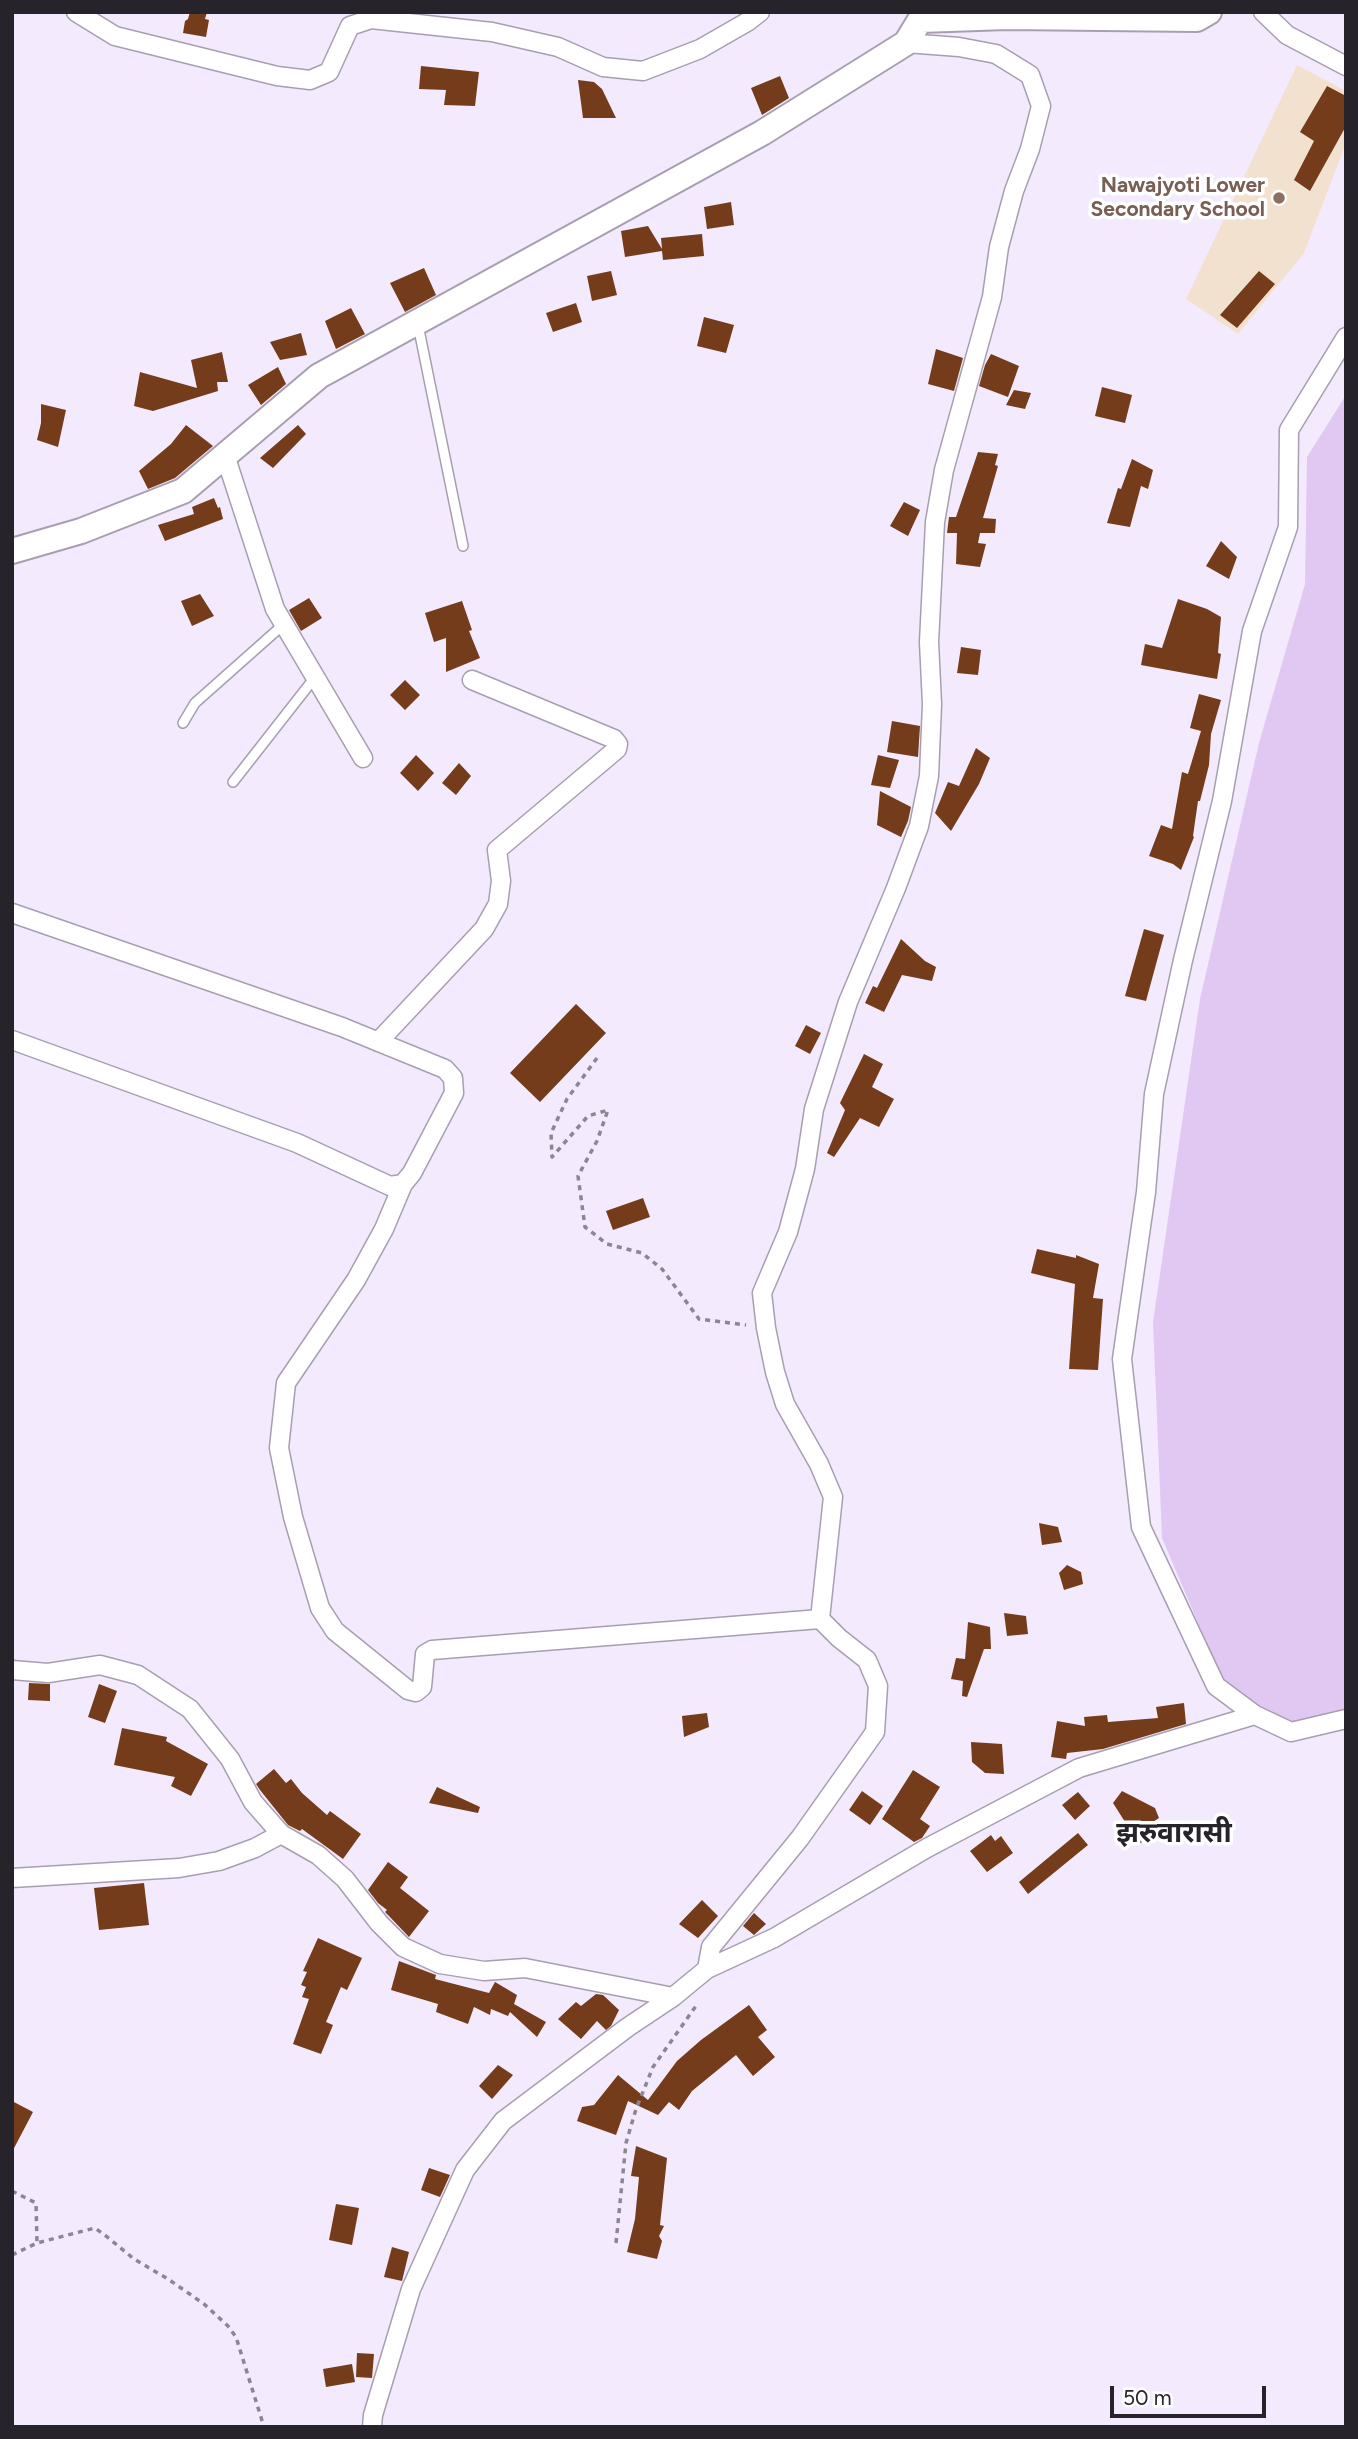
<!DOCTYPE html>
<meta charset="utf-8">
<style>
body{margin:0}
#map{position:relative;width:1358px;height:2439px;overflow:hidden;background:#f4eafd;font-family:Figtree,sans-serif}
canvas{display:block}
.frame{position:absolute;inset:0;border:14px solid #27232a;pointer-events:none}
.scale{position:absolute;left:1110px;top:2386px;width:156px;height:32px;box-sizing:border-box;border:4px solid #27232a;border-top:0;padding-left:9px;font-size:21px;line-height:24px;white-space:nowrap;color:#27232a;-webkit-text-stroke:5px #fff;paint-order:stroke}
</style>
<div id="map">
<canvas width="1358" height="2439"></canvas>
<div class="frame"></div>
<div class="scale">50 m</div>
</div>
<script>
const ctx = document.querySelector('canvas').getContext('2d');
ctx.lineJoin = 'round';
function paint(path, color) {
  ctx.fillStyle = color;
  ctx.fill(path, 'evenodd');
}
function toPath(rows) {
  const path = new Path2D();
  for (const r of rows) {
    path.moveTo(r[0], r[1]);
    for (let i = 2; i < r.length; i += 2) path.lineTo(r[i], r[i + 1]);
  }
  return path;
}
function strokePath(path, color, width, dash) {
  ctx.strokeStyle = color;
  ctx.lineWidth = width;
  ctx.lineCap = dash ? 'butt' : 'round';
  ctx.setLineDash(dash || []);
  ctx.stroke(path);
}
function label(font, color, halo, rows, align = 'center') {
  ctx.font = font + ' Figtree,"Noto Sans Devanagari",sans-serif';
  ctx.lineWidth = 7;
  ctx.setLineDash([]);
  ctx.textBaseline = 'middle';
  ctx.strokeStyle = halo;
  ctx.fillStyle = color;
  for (const [text, x, y, turn = 0] of rows) {
    ctx.save();
    ctx.translate(x, y);
    ctx.rotate((+turn || 0) * Math.PI / 180);
    ctx.textAlign = isNaN(turn) ? turn : align;
    if (halo) ctx.strokeText(text, 0, 0);
    ctx.fillText(text, 0, 0);
    ctx.restore();
  }
}
const education = toPath([
 [1297,65,1346,91,1346,143,1304,253,1238,334,1186,299]
]);
const green = toPath([
 [1346,395,1346,1720,1297,1729,1230,1698,1162,1538,1153,1322,1200,999,1259,743,1305,584,1307,457]
]);
const building = toPath([
 [190,12,207,12,205,19,209,20,206,37,183,33,185,21,188,19],
 [421,66,479,72,475,106,444,105,446,90,419,89],
 [780,76,789,98,762,115,751,88],
 [578,80,594,82,602,89,616,118,583,118],
 [1327,86,1346,96,1346,126,1310,191,1294,180,1314,141,1300,132],
 [731,202,734,225,707,229,704,207],
 [648,226,662,249,661,238,702,234,704,256,663,260,662,251,625,257,621,231],
 [424,268,436,295,405,312,390,283],
 [611,271,617,295,592,301,587,276],
 [1259,271,1275,284,1237,328,1220,315],
 [576,303,582,322,553,332,546,313],
 [351,308,365,334,336,349,325,321],
 [704,317,734,325,726,353,697,346],
 [301,333,307,355,280,360,270,342],
 [936,349,963,358,954,391,928,384],
 [222,352,228,382,217,382,218,391,153,411,134,406,140,372,197,388,191,360],
 [991,354,1019,366,1008,397,979,386,985,365],
 [278,367,286,384,261,405,248,385],
 [1102,387,1132,395,1125,423,1095,416],
 [1014,390,1031,393,1025,409,1006,405],
 [41,404,66,410,58,447,37,440,41,423],
 [186,425,213,446,175,478,148,489,139,471,171,444],
 [298,425,306,434,273,468,260,458],
 [978,452,998,454,995,465,998,466,983,518,996,519,995,533,980,533,978,543,986,544,980,567,956,564,957,533,947,533,949,517,956,517],
 [1132,459,1153,470,1148,489,1141,486,1130,527,1107,523,1118,488,1121,489],
 [214,498,218,508,220,507,223,519,165,541,158,525,194,514,192,507],
 [904,502,920,510,908,536,890,526],
 [1221,541,1237,557,1229,579,1206,566],
 [200,594,214,616,192,626,181,601],
 [309,598,322,618,301,631,289,610],
 [1178,599,1207,609,1221,617,1218,653,1221,654,1217,679,1141,665,1145,644,1162,648],
 [462,601,472,630,469,631,480,658,446,672,446,638,434,642,425,613],
 [961,647,981,650,978,675,957,673],
 [405,680,420,695,405,710,390,695],
 [1199,694,1221,700,1211,734,1209,765,1200,801,1198,801,1193,836,1194,837,1181,870,1173,864,1149,856,1161,825,1172,829,1182,772,1188,774,1201,731,1190,728],
 [892,721,920,726,918,757,887,752],
 [976,748,990,758,979,784,951,831,935,813,948,782,959,786],
 [416,755,434,773,418,791,400,773],
 [878,755,899,760,890,788,871,785],
 [459,763,471,776,456,795,442,783],
 [880,791,911,807,908,821,901,837,877,825],
 [1144,929,1164,935,1146,1001,1125,996],
 [901,939,925,961,936,967,932,981,902,975,884,1012,865,1003,873,986,877,988],
 [576,1004,606,1033,540,1102,510,1073],
 [806,1025,821,1033,810,1054,795,1046],
 [864,1054,883,1064,872,1087,894,1099,879,1127,860,1118,834,1157,827,1153,845,1110,840,1103],
 [643,1198,650,1217,613,1230,606,1211],
 [1037,1249,1076,1258,1076,1255,1099,1264,1093,1298,1103,1299,1098,1370,1069,1369,1075,1284,1031,1273],
 [1039,1523,1058,1527,1062,1542,1042,1545],
 [1067,1565,1081,1572,1083,1584,1064,1590,1059,1573],
 [1004,1613,1026,1616,1028,1634,1007,1636],
 [968,1622,990,1627,991,1649,984,1649,967,1697,962,1696,963,1681,951,1679,956,1658,965,1659],
 [29,1683,50,1684,50,1701,28,1700],
 [99,1684,117,1691,105,1723,88,1717],
 [1184,1703,1186,1724,1103,1749,1067,1753,1066,1759,1051,1757,1057,1721,1085,1726,1084,1717,1107,1715,1108,1722,1158,1718,1156,1707],
 [707,1713,709,1727,684,1737,682,1716],
 [122,1728,167,1737,166,1741,208,1764,191,1796,171,1786,175,1777,114,1765],
 [971,1742,1002,1744,1004,1774,985,1773,972,1762],
 [274,1769,286,1783,291,1779,302,1793,327,1815,330,1811,361,1834,343,1859,302,1829,300,1831,288,1825,260,1790,256,1784],
 [913,1770,940,1787,920,1819,930,1826,922,1838,914,1842,882,1819],
 [437,1787,480,1807,478,1813,429,1803],
 [862,1791,883,1806,870,1825,849,1810],
 [1122,1791,1155,1808,1159,1818,1153,1822,1159,1831,1139,1844,1113,1803],
 [1078,1792,1090,1806,1075,1820,1062,1805],
 [1078,1833,1088,1845,1028,1894,1019,1882],
 [991,1835,995,1841,1001,1836,1013,1853,987,1872,970,1851],
 [388,1862,408,1877,400,1888,429,1911,409,1937,388,1915,385,1912,387,1910,378,1903,368,1890],
 [144,1883,149,1925,99,1930,94,1888],
 [702,1900,718,1916,698,1938,679,1924],
 [754,1913,766,1924,754,1935,743,1926],
 [318,1938,362,1958,347,1990,341,1987,326,2022,333,2025,321,2054,293,2044,309,1999,302,1997,306,1987,301,1985,307,1972,303,1971],
 [399,1961,436,1975,435,1979,489,1993,495,1982,517,1995,514,2004,546,2022,537,2037,510,2012,508,2016,491,2009,490,2015,474,2007,468,2024,436,2012,438,2004,391,1990],
 [596,1994,603,1995,619,2010,611,2026,606,2030,597,2021,581,2039,558,2019,576,2002,581,2006],
 [749,2005,767,2030,758,2037,775,2057,753,2076,736,2055,692,2091,679,2110,669,2102,658,2115,628,2101,616,2135,577,2121,582,2107,594,2105,618,2075,648,2100,677,2061,701,2040],
 [498,2065,513,2075,492,2099,479,2086],
 [12,2101,33,2112,12,2152],
 [636,2146,667,2158,660,2225,664,2226,659,2236,662,2241,657,2259,627,2252,635,2219,639,2177,631,2176],
 [429,2168,450,2175,440,2197,421,2190],
 [336,2204,359,2208,352,2245,329,2240],
 [392,2247,409,2252,402,2281,384,2277],
 [357,2353,374,2354,372,2378,356,2377],
 [352,2364,355,2382,326,2387,323,2369]
]);
const path = toPath([
 [597,1058,567,1099,551,1133,552,1157,588,1116,608,1110,597,1141,578,1176,585,1227,607,1244,642,1253,662,1269,699,1319,746,1325],
 [12,2191,36,2203,37,2243],
 [616,2243,626,2143,636,2109,653,2067,698,2003],
 [12,2255,37,2243,95,2228,106,2236,134,2259,168,2279,204,2304,228,2326,236,2337,264,2427]
]);
const lane = toPath([
 [418,325,463,546],
 [183,723,195,703,284,624],
 [233,782,316,676]
]);
const street = toPath([
 [76,12,115,36,277,76,310,80,329,72,350,26,371,19,492,32,558,47,603,67,643,71,700,49,747,22,760,12],
 [1263,12,1287,35,1346,66],
 [225,455,275,609,363,758],
 [12,913,342,1027,445,1069,453,1078,454,1093,412,1173,403,1184,384,1229,356,1280,286,1383,279,1448,293,1517,320,1608,335,1631,408,1690,416,1692,422,1687,425,1654,432,1650,820,1619],
 [12,1040,297,1143,390,1186,403,1184],
 [378,1042,484,929,498,904,501,881,497,850,617,749,618,744,614,739,472,680],
 [12,1670,48,1673,100,1665,138,1675,190,1709,230,1759,253,1802,281,1834],
 [1255,1715,1216,1686,1141,1527,1122,1359,1146,1192,1154,1094,1183,960,1222,801,1252,631,1288,527,1289,430,1346,337],
 [12,1878,179,1868,219,1861,255,1848,281,1834,318,1855,345,1879,379,1923,403,1947,440,1964,484,1971,525,1968,673,1997],
 [707,1969,711,1947,800,1838,875,1732,878,1686,867,1660,839,1638,820,1619,833,1497,819,1464,785,1404,775,1372,766,1328,762,1293,788,1232,805,1169,814,1109,848,1002,896,888,919,826,929,776,932,704,929,642,935,522,944,470,992,297,999,247,1014,191,1030,149,1041,106,1030,75,996,54,959,47,906,43],
 [372,2427,373,2415,411,2289,465,2170,503,2121,628,2027,673,1997,707,1969,774,1938,927,1848,1079,1768,1255,1715,1291,1732,1346,1719]
]);
const secondary = toPath([
 [12,551,81,531,183,491,319,376,762,133,906,43,920,20,1007,17,1197,19,1209,12]
]);
const markers = [
 [1279,198,7,"#8d6e63"]
];
const educationNames = [
 ["Nawajyoti Lower",1265,186],
 ["Secondary School",1265,210]
];
const districtNames = [
 ["झरुवारासी",1174,1834]
];
paint(education, '#f3e1d0');
paint(green, '#e0c8f2');
paint(building, '#743c1a');
strokePath(lane, '#a89eb0', 12);
strokePath(street, '#a89eb0', 21);
strokePath(secondary, '#a89eb0', 28);
strokePath(path, '#8c8592', 3.5, [5, 5]);
strokePath(lane, '#fff', 9);
strokePath(street, '#fff', 18);
strokePath(secondary, '#fff', 24);
for (const [x, y, r, color] of markers) {
  const dot = new Path2D();
  dot.arc(x, y, r, 0, 2 * Math.PI);
  ctx.fillStyle = color;
  ctx.fill(dot);
  strokePath(dot, '#fff', 2.5);
}
label('bold 21px', '#785e54', '#fff', educationNames, 'right');
label('bold 28px', '#27232a', '#fff', districtNames);
</script>
